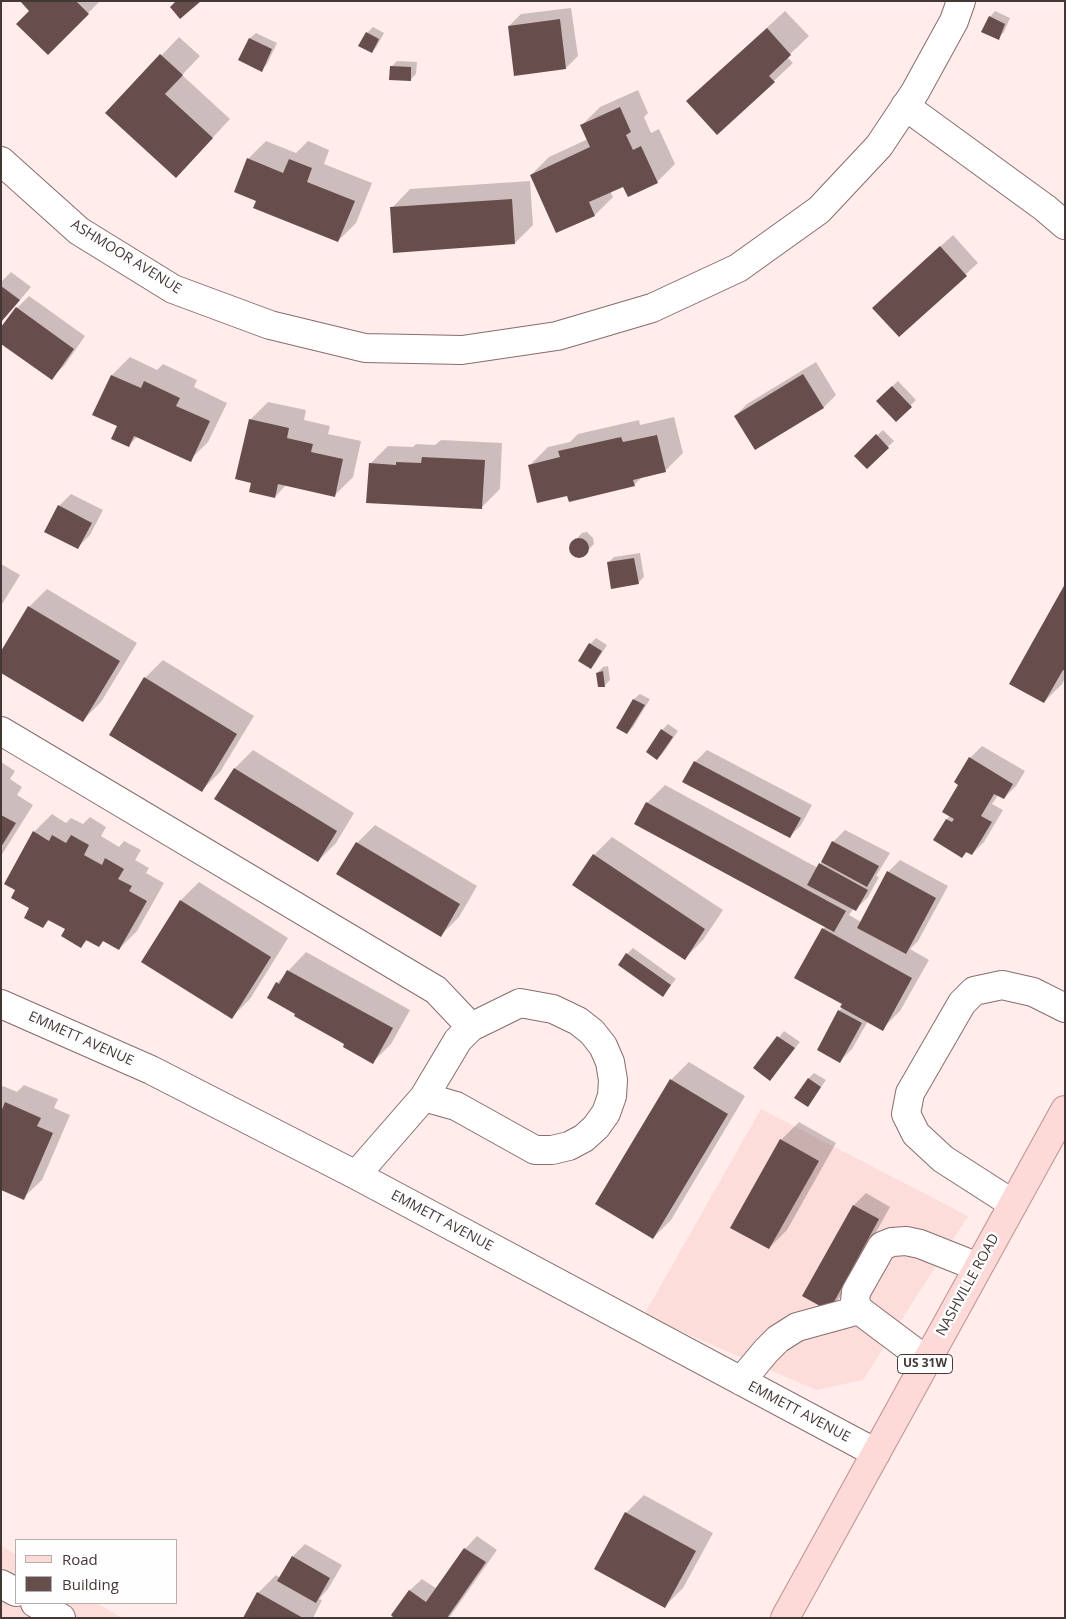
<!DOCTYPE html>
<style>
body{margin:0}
#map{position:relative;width:1066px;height:1619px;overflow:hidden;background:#ffeceb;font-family:"Open Sans",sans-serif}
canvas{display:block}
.frame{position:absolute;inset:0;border:2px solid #443837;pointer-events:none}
.legend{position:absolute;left:15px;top:1539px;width:162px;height:65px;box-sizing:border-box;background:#fefefe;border:1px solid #b4afae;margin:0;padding:6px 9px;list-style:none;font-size:15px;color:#443837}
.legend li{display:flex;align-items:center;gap:10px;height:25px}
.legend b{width:25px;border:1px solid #b4afae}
</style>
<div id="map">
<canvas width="1066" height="1619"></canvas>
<div class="frame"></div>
<ul class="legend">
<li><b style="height:6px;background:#fdd9d7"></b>Road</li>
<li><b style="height:14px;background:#674e4c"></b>Building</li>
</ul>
</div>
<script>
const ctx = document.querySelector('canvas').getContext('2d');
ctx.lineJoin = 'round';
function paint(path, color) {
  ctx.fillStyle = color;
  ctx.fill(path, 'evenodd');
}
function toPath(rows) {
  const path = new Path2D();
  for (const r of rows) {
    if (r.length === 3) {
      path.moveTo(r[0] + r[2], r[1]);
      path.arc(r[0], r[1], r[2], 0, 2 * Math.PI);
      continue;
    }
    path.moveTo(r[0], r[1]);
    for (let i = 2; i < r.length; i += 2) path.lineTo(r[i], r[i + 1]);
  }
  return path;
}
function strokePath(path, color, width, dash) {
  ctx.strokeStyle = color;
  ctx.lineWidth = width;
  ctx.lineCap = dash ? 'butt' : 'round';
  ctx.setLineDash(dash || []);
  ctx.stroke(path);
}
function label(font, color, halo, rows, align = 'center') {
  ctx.font = font + ' "Open Sans",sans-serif';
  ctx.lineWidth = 5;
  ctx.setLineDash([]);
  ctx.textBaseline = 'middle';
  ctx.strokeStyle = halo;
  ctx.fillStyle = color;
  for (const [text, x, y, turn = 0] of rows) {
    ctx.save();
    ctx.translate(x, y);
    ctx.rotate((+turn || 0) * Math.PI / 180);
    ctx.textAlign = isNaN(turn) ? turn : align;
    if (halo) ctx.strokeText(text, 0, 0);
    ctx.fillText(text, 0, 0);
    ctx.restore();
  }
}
const built = toPath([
 [761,1109,968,1216,863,1380,816,1390,644,1315],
 [1,1546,16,1555,16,1603,97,1603,122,1618,1,1618]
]);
const shadow = toPath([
 [21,1,100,1,48,54,31,11],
 [571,8,578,56,566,68,509,26,521,14],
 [785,11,809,36,787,57,793,63,717,134,687,101],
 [995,11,1010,18,1004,32,998,38,990,17],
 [373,27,384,33,377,46,372,52,367,33],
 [256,33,277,43,267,64,262,70,240,60,250,38],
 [179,37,200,56,182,75,230,119,176,177,107,113],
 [397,61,417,62,416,74,410,80,391,67],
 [638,90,648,113,644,117,651,133,659,129,675,164,657,182,624,185,610,191,613,197,595,215,556,231,531,175,549,157,588,139,582,125,600,107],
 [266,141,296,153,308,141,329,150,324,164,372,183,356,223,338,241,258,200,248,159],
 [530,181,533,225,515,243,392,208,410,189],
 [953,235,978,263,899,336,886,296],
 [11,272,31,287,1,322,1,282],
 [29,296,85,336,64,366,51,378,17,308],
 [130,357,157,370,163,364,197,380,194,387,227,403,208,442,190,460,138,436,128,446,119,426,94,414,112,375],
 [816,362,836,395,824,407,755,448,735,416,747,404],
 [898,381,916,400,896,420,877,401],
 [268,402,306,410,304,420,330,426,328,434,361,441,353,477,335,495,287,484,275,497,252,482,250,420],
 [674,417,683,453,665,471,643,476,634,485,568,494,530,465,548,447,570,442,578,434,639,420,640,425],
 [883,430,894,441,867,467,855,456],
 [441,440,502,443,500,489,482,507,370,464,388,446,413,447,416,444,435,445],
 [71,494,103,510,90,535,78,547,59,506],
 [587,532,593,538,594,544,583,555,575,556,570,551,570,546,582,533],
 [640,553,644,577,638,583,608,563,614,557],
 [1,564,20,575,1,606],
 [1065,587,1065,678,1062,684,1044,702],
 [47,589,137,643,101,702,83,720,29,607],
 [596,638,607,645,596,662,591,667,590,644],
 [163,660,254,716,220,772,202,790,145,678],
 [608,666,610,680,604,686,597,673,603,667],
 [640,694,650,699,633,727,627,733,618,728,634,699],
 [668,724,678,731,663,753,657,759,662,730],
 [982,746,1025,771,1016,786,1004,798,998,795,992,804,1003,810,984,842,972,854,968,851,962,857,947,819,951,815,970,758],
 [253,750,354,813,336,843,318,861,216,799,235,768],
 [707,750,812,805,801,825,789,837,695,762],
 [1,762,15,771,10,779,22,787,17,795,33,805,1,856],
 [665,785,818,868,833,842,845,830,890,853,876,876,879,877,868,897,856,909,854,908,849,915,861,922,888,872,900,860,948,886,918,941,910,949,929,960,900,1011,882,1029,868,1021,852,1049,840,1061,839,1011,843,1007,843,1004,823,929,826,926,647,803],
 [52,814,66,823,71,818,83,824,90,817,106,827,101,836,119,847,124,841,141,850,135,860,149,868,146,873,164,883,137,931,119,949,104,940,99,946,88,940,81,946,67,929,50,919,43,927,31,908,16,889,34,832],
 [375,825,477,886,459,917,441,935,357,843],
 [612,837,723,910,703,940,685,958,594,855],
 [199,882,288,938,250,999,232,1017,143,961,181,900],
 [633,948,676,979,663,995,627,954],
 [306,952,410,1010,391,1044,373,1062,297,1013,277,983],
 [784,1031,800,1042,770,1079,755,1068],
 [689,1062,745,1096,671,1220,653,1238,671,1080],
 [814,1073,826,1080,813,1099,808,1105,796,1098,809,1078],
 [24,1085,58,1099,54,1108,70,1115,42,1180,23,1198,1,1189,1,1088,3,1086,17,1092],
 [799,1122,836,1143,787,1230,769,1248,781,1140],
 [866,1193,890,1207,840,1297,828,1309,804,1295,854,1205],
 [644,1495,713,1533,683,1588,665,1606,626,1513],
 [477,1536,497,1550,449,1618,396,1618,409,1591,422,1579,437,1589,465,1549],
 [305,1544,342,1565,328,1589,319,1599,322,1600,313,1618,244,1618,258,1593,276,1575,280,1578,293,1556]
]);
const building = toPath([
 [20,1,76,1,89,14,48,55,16,24,29,11],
 [176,1,201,1,180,19,170,7],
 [989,16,1005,24,999,40,981,32],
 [560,19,566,69,514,76,508,26],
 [767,28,791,55,769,76,775,82,717,135,686,101],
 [366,32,379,39,372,53,358,46],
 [249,38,272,49,262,72,238,60],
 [160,54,183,75,165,94,213,138,176,178,105,113],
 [390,66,411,67,411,81,389,80],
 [620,107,631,132,626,135,633,150,641,146,658,183,628,197,623,187,589,202,595,216,556,233,530,175,590,147,580,125],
 [247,158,283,173,289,159,312,168,307,182,355,201,338,242,253,208,256,201,234,192],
 [512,199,515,244,393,253,390,207],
 [940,246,967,276,899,337,872,308],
 [1,286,20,300,1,322],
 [16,307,74,349,52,380,1,344,1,327],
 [803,374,824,408,755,450,734,416],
 [111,375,141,388,144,381,180,398,176,406,210,421,191,462,134,436,129,447,111,439,117,426,92,415],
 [892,386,912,407,896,422,876,401],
 [249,419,289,428,287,438,313,444,311,452,343,459,335,497,278,484,275,498,249,492,251,483,235,479],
 [876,434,889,448,867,469,854,456],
 [657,435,666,472,633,480,635,486,569,502,567,496,537,503,528,465,560,457,558,451,621,437,623,442],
 [422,457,485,460,482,509,366,503,369,463,396,465,396,462,421,463],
 [58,505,92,523,78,549,44,532],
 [579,548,10],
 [634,558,639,584,611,589,607,562],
 [1065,584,1065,671,1063,670,1044,703,1009,684],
 [28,606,120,661,83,722,1,673,1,651],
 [589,643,602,651,591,669,578,661],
 [603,671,605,687,598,687,596,673],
 [144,677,237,734,202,792,109,735],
 [633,699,645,705,627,734,616,728],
 [661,729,673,737,657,760,646,752],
 [969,757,1013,784,1004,799,994,794,981,816,992,822,972,855,966,852,962,858,933,840,946,819,952,822,954,819,942,812,958,785,954,782],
 [694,761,801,818,790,838,682,782],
 [234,768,337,831,318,862,214,799],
 [646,802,846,911,834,932,634,824],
 [1,815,16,823,1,847],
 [33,831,49,841,52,835,66,843,71,835,89,845,84,855,102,865,105,858,124,869,118,879,132,886,129,891,147,901,119,950,103,941,99,947,86,940,81,948,61,936,65,929,48,920,43,928,24,918,29,908,11,898,15,890,4,884],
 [832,841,879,866,867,887,821,862],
 [356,842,460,904,441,937,336,874],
 [593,854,705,929,685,960,572,885],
 [819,863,868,890,856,911,807,885],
 [887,871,936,898,906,954,857,928],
 [180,900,271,957,232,1019,141,962],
 [822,928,912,978,883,1031,840,1007,842,1004,794,978],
 [626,953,671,985,663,997,618,965],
 [287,970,393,1028,373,1064,343,1047,344,1044,294,1016,295,1014,267,998,276,982,279,984],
 [838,1010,862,1023,840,1063,817,1050],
 [777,1036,795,1048,770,1081,753,1068],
 [808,1078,821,1087,808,1107,794,1098],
 [670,1079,728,1114,653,1239,595,1204],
 [5,1102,41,1118,37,1126,53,1133,24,1200,1,1190,1,1112],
 [780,1139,819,1161,769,1249,730,1228],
 [853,1205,879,1219,829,1311,802,1296],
 [625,1512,696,1551,665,1608,594,1569],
 [464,1548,486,1562,447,1618,394,1618,391,1615,409,1590,426,1602],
 [292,1556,330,1578,316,1603,277,1581],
 [257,1592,303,1618,243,1618]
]);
const minor = toPath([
 [905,106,1045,208,1065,225],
 [1,161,79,231,173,289,270,325,365,348,462,350,557,336,652,308,738,268,819,210,879,146,915,92,954,21,961,1],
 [1,731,436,990,471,1027],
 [1,1004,151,1070,356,1175,876,1453],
 [356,1175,424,1097,456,1106,535,1150,552,1150,569,1146,584,1138,596,1127,606,1113,612,1096,613,1080,610,1062,603,1046,592,1032,578,1021,553,1009,520,1003,471,1027,458,1040,424,1097],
 [1013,1204,943,1159,916,1134,906,1114,910,1093,962,1003,974,991,1002,985,1033,992,1065,1008],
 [927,1361,859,1310,855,1301,856,1292,882,1246,892,1242,906,1241,920,1244,978,1267],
 [741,1381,766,1351,778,1339,797,1327,859,1310],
 [1,1584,16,1592],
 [35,1603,61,1618]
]);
const major = toPath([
 [785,1618,1065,1110]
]);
const shields = [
 [925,1364,55]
];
const shieldNames = [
 ["US 31W",925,1364]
];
const streetNames = [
 ["ASHMOOR AVENUE",126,257,32],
 ["EMMETT AVENUE",81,1039,24],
 ["EMMETT AVENUE",442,1221,28],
 ["NASHVILLE ROAD",968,1285,-61],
 ["EMMETT AVENUE",799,1412,28]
];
paint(built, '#fcddda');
paint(shadow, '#0003');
paint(building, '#674e4c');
strokePath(minor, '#876d6b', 30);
strokePath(major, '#bc908d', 30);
strokePath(minor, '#fff', 28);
strokePath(major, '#fdd9d7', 28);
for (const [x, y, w] of shields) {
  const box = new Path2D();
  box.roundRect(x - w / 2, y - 9.5, w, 19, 4);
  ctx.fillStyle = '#fefefe';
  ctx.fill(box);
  strokePath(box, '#443837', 1);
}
label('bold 12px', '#443837', null, shieldNames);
label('14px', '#443837', '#fefefe', streetNames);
</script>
